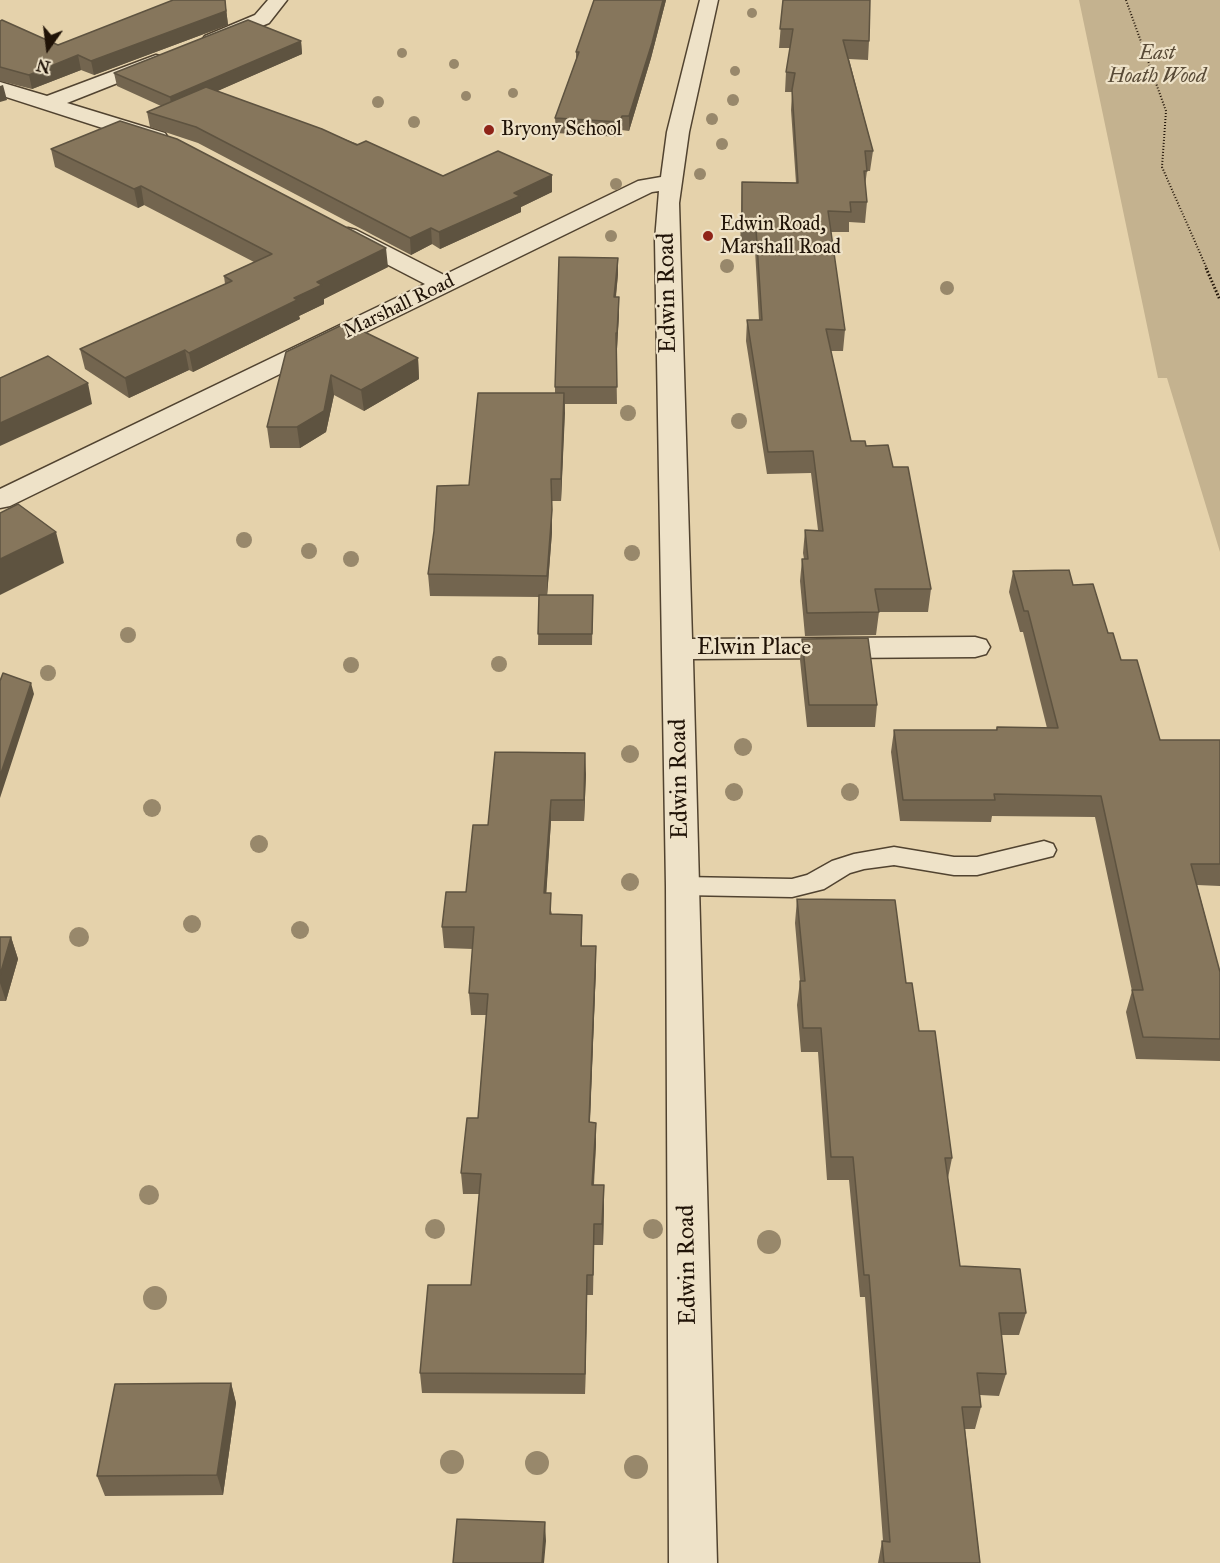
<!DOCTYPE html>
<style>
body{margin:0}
#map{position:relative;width:1220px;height:1563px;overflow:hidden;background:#e5d2ab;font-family:"IM FELL Great Primer",serif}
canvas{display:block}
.north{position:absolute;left:18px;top:18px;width:60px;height:60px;-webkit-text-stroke:4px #eee2c8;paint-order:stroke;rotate:194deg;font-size:16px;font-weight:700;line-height:24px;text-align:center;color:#201307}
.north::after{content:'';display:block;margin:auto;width:21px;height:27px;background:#201307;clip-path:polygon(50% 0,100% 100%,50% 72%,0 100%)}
</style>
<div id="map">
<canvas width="1220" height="1563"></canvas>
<div class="north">N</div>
</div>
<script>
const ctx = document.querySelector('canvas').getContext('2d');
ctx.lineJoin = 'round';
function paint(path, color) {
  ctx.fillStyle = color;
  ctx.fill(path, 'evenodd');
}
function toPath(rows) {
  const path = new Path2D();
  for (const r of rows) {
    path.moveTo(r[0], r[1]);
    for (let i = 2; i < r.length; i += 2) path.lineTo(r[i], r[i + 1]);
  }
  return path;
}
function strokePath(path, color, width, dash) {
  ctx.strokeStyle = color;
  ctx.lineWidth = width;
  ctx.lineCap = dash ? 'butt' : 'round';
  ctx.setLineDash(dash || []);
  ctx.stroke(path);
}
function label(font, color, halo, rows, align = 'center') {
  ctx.font = font + ' "IM FELL Great Primer",serif';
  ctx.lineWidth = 4.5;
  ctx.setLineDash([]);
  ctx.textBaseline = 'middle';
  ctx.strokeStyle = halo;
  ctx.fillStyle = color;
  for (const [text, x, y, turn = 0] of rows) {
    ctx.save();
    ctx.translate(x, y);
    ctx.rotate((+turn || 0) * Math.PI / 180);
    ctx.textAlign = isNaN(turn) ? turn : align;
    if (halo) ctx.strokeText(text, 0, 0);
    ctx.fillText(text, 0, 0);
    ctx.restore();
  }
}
const green = toPath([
 [1079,0,1220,0,1220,552,1167,378,1158,378]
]);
const pathFar1 = toPath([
 [1126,0,1166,111,1162,167,1207,269]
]);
const path = toPath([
 [1206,268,1220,300]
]);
const lane = toPath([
 [1044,841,1053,844,1056,850,1053,856,977,875,954,875,894,865,864,869,850,873,824,889,792,897,683,895,674,893,670,886,674,879,683,877,792,879,807,875,832,861,854,854,894,847,954,857,977,857,1044,841]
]);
const street = toPath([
 [268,0,287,0,269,23,219,44,212,46,205,44,202,40,205,36,255,15,268,0],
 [700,0,718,0,689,132,679,203,692,639,975,637,986,640,990,647,986,654,975,657,693,659,717,1563,669,1563,666,886,655,240,659,191,652,192,10,506,0,508,0,489,425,284,340,240,336,235,340,230,348,228,356,230,444,275,638,181,661,177,667,132,700,0],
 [156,55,163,57,166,61,163,65,67,103,165,133,168,138,165,143,157,144,149,143,0,95,0,82,47,96,156,55]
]);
const trees = [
 [752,13,5],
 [402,53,5],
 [454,64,5],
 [735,71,5],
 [513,93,5],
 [466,96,5],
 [733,100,6],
 [378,102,6],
 [712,119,6],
 [414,122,6],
 [722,144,6],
 [700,174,6],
 [616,184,6],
 [611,236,6],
 [727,266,7],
 [947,288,7],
 [628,413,8],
 [739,421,8],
 [244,540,8],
 [309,551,8],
 [632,553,8],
 [351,559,8],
 [128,635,8],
 [499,664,8],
 [351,665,8],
 [48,673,8],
 [743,747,9],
 [630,754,9],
 [734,792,9],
 [850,792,9],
 [152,808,9],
 [259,844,9],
 [630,882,9],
 [192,924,9],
 [300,930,9],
 [79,937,10],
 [149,1195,10],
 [435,1229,10],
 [653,1229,10],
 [769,1242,12],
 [155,1298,12],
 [452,1462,12],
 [537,1463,12],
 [636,1467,12]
];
const wall = toPath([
 [225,0,228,25,94,75,81,70,32,89,0,81,0,21,58,45],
 [594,0,666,0,651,58,629,131,621,130,620,137,556,133,555,118,576,60,576,52],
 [783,0,869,41,868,60,849,59,873,151,870,171,867,171,865,186,867,202,865,223,849,222,849,232,831,232,845,330,843,351,831,351,851,441,866,446,893,467,931,589,928,612,879,612,876,635,805,636,800,581,802,559,804,559,803,553,805,530,818,530,811,473,767,474,746,341,747,320,759,320,755,250,740,250,742,182,796,183,791,110,792,92,785,92,786,72,790,48,779,48],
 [301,41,302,54,217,91,443,176,552,175,552,192,521,207,521,212,440,249,432,244,411,255,198,143,150,127,147,112,161,106,117,86,114,73],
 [51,149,388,267,324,299,324,304,299,316,300,319,193,372,189,370,129,398,85,369,80,349,225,284,224,276,254,262,144,205,138,208,55,167],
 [618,258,618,274,616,297,619,297,619,313,617,349,616,349,617,404,565,404,561,501,551,501,552,532,547,595,593,595,592,645,538,645,539,597,430,596,428,574,469,485,555,393,555,387],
 [286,352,418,358,419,379,364,411,334,395,326,432,300,448,270,448,267,427],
 [1013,571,1073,585,1108,633,1160,740,1220,740,1220,886,1197,885,1220,972,1220,1061,1136,1059,1126,1012,1132,991,1095,817,992,816,991,822,900,821,891,752,894,730,996,730,997,727,1047,728,1023,632,1020,632,1009,592],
 [802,639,877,705,875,727,807,727,800,660],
 [586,774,584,821,551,821,546,893,552,914,582,915,582,946,596,967,590,1122,596,1144,594,1185,604,1206,603,1245,594,1245,593,1295,587,1295,585,1394,422,1393,420,1373,471,1285,479,1194,463,1194,461,1173,478,1118,486,1015,471,1015,469,993,473,949,444,948,442,927,466,892,488,825],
 [797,899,906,983,952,1158,948,1178,960,1266,1026,1313,1019,1335,1001,1335,1006,1374,999,1396,980,1395,981,1407,975,1429,965,1429,980,1563,878,1563,882,1541,883,1541,865,1297,860,1297,849,1180,827,1180,818,1052,801,1052,797,1005,800,981,795,923],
 [0,937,11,937,18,959,6,1001,0,1001],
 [231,1383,236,1403,223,1495,105,1496,97,1476]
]);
const shadedWall = toPath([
 [225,0,228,25,94,75,91,61],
 [663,0,666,0,651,58,629,131,629,116],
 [301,41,302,54,172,111,170,97],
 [78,55,81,70,32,89,29,75],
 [3,85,7,100,0,102,0,86],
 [622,116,621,130,620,137,620,122],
 [552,175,552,192,521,207,521,212,440,249,439,232,514,193],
 [141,186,144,205,138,208,134,189],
 [431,228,432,244,411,255,410,238],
 [386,248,388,267,324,299,324,304,299,316,300,319,193,372,189,353,294,298,317,282],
 [618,258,618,274,614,313,614,297],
 [619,297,619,313,617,349,617,333],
 [185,350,189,370,129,398,125,378],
 [418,358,419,379,364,411,361,390],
 [331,375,334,395,326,432,300,448,297,427],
 [88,383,92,404,0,446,0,423],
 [564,393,565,413,561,501,561,479],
 [552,510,552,532,547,597,547,576],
 [56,532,64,563,0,595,0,559],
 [31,683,34,694,0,798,0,776],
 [585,753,586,774,584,821,584,800],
 [551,800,551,821,545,914,544,893],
 [582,915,582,936,581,967,581,946],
 [11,937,18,959,6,1001,0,983,0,975],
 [596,946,596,967,589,1143,589,1122],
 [596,1123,596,1144,592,1206,592,1185],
 [604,1185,604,1206,603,1245,602,1224],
 [587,1275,587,1295,585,1394,585,1374],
 [231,1383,236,1403,223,1495,217,1475],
 [545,1522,546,1541,544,1563,542,1563]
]);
const building = toPath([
 [173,0,225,0,226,11,91,61,78,55,29,75,0,67,0,21,2,20,58,45,173,0],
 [594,0,663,0,652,43,629,116,622,116,620,122,555,118,579,52,576,52,594,0],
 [783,0,870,0,869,41,843,40,873,151,865,151,867,171,864,171,867,202,850,202,851,212,828,211,845,330,826,329,851,441,865,441,866,446,888,445,893,467,908,467,931,589,875,589,879,612,807,613,802,559,808,559,805,530,823,531,813,451,768,452,747,320,762,320,756,229,742,229,742,182,798,183,792,90,795,73,786,72,793,29,780,29,783,0],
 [248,20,301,41,170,97,114,73,248,20],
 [206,87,322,129,357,145,366,141,443,176,498,151,552,175,514,193,520,196,439,232,431,228,410,238,196,127,147,112,206,87],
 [120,121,177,139,386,248,317,282,322,285,294,298,297,300,189,353,185,350,125,378,80,349,232,281,224,276,272,254,141,186,134,189,51,149,120,121],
 [559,257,618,258,614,297,619,297,617,333,616,333,617,387,555,387,559,257],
 [346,323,418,358,361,390,331,375,324,411,297,427,267,427,286,352,346,323],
 [48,356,88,383,0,423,0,378,48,356],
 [478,393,564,393,561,479,551,479,552,510,547,576,428,574,434,531,437,486,469,485,478,393],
 [18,504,56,532,0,559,0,513,18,504],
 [1069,570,1073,585,1093,584,1108,633,1113,633,1121,660,1137,660,1160,740,1220,740,1220,864,1191,864,1220,972,1220,1039,1143,1037,1132,990,1143,990,1101,796,994,794,995,800,903,800,894,730,997,730,997,727,1058,728,1028,611,1024,611,1013,571,1069,570],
 [539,595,593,595,592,634,538,634,539,595],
 [868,638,877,705,809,705,802,639,868,638],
 [3,673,31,683,0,776,0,681,3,673],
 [495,752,585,753,584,800,551,800,544,893,551,893,550,914,582,915,581,946,596,946,589,1122,596,1123,592,1185,604,1185,602,1224,594,1224,593,1275,587,1275,585,1374,420,1373,428,1285,471,1285,481,1174,461,1173,467,1118,478,1118,488,994,469,993,474,927,442,927,446,892,466,892,473,825,488,825,495,752],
 [797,899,895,900,906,983,912,983,919,1031,935,1031,952,1158,945,1158,960,1266,1020,1269,1026,1313,999,1313,1006,1374,977,1373,981,1407,962,1407,980,1563,884,1563,882,1541,890,1542,869,1275,864,1275,853,1157,831,1157,821,1028,803,1028,800,981,805,981,797,899],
 [0,937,11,937,0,975,0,937],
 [231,1383,217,1475,97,1476,115,1384,231,1383],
 [457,1519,545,1522,542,1563,453,1563,457,1519]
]);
const markers = [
 [489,130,6,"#8f2418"],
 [708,236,6,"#8f2418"]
];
const farParknames = [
 ["East",1157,54],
 ["Hoath Wood",1157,77]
];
const farPoinames = [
 ["Bryony School",501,130],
 ["Edwin Road,",720,225],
 ["Marshall Road",720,248]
];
const farStreetnames = [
 ["Marshall Road",399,307,-26]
];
const streetNames = [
 ["Edwin Road",668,293,-91],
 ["Elwin Place",754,648],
 ["Edwin Road",680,779,-91],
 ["Edwin Road",688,1265,-91]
];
paint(green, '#c4b28f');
strokePath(lane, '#514330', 3);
strokePath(street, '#514330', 3);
strokePath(pathFar1, '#201307', 2, [1, 2]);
strokePath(path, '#201307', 3, [1.5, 2]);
paint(lane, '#eee2c8');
paint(street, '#eee2c8');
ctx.fillStyle = '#98886b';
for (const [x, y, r] of trees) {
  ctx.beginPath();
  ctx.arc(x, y, r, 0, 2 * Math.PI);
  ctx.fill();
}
paint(wall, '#73654f');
paint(shadedWall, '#5e5340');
paint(building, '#86765c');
strokePath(building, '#5e5340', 1.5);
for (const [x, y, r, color] of markers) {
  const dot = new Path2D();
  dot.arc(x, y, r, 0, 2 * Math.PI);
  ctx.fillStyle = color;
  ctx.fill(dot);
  strokePath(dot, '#eee2c8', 2);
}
label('italic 20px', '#594b37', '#eee2c8', farParknames);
label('20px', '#201307', '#eee2c8', farPoinames, 'left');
label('20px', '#201307', '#eee2c8', farStreetnames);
label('24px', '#201307', '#eee2c8', streetNames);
</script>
